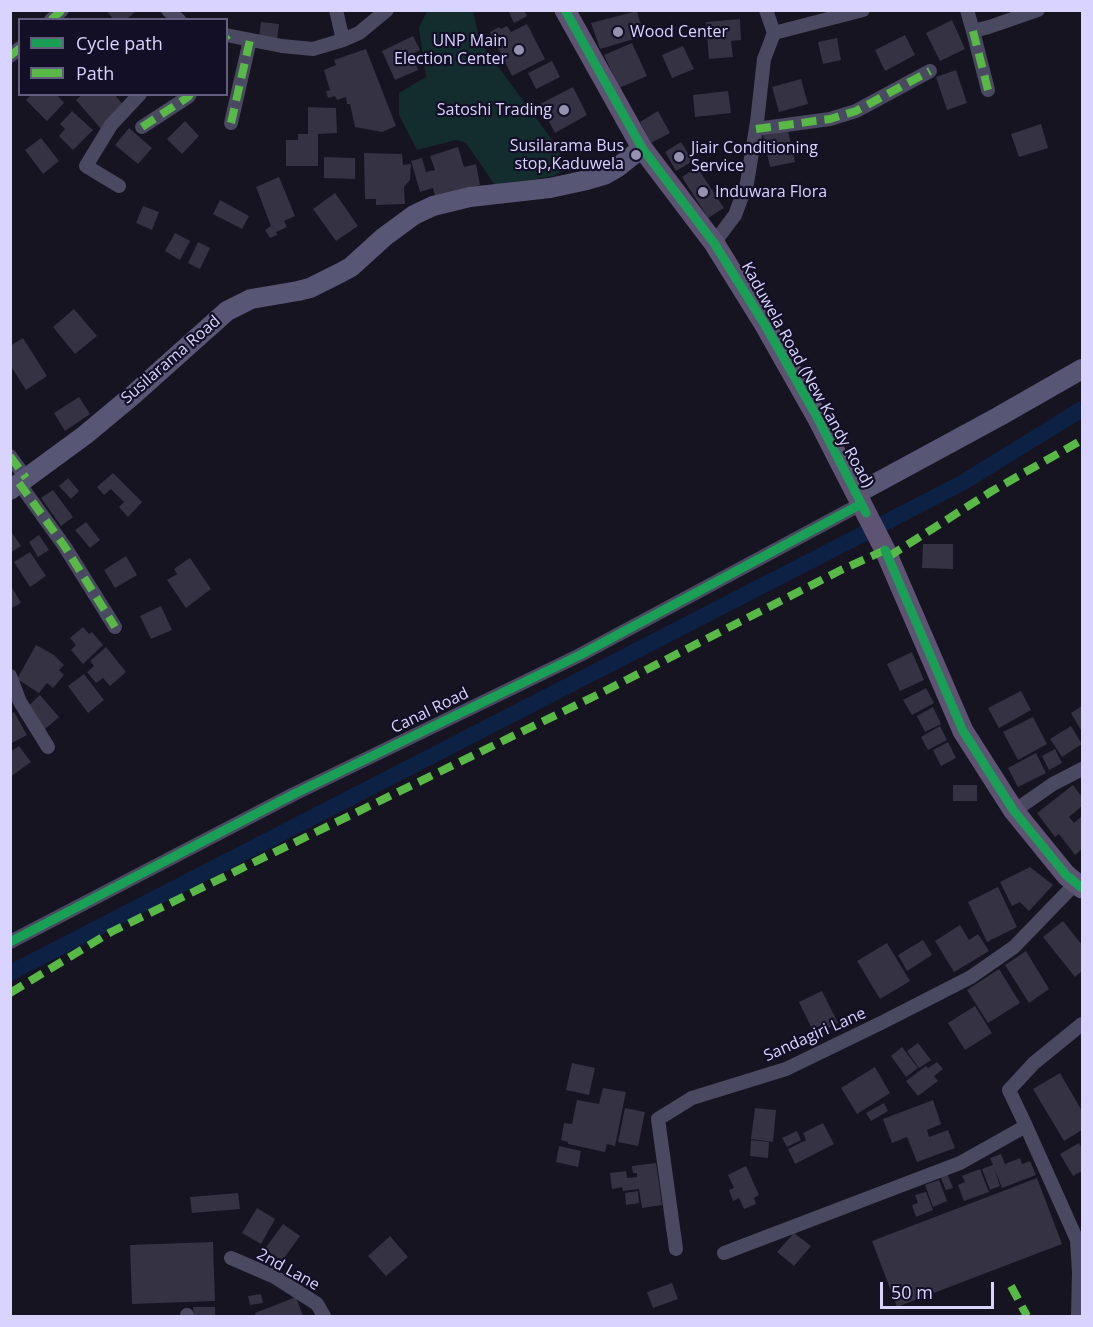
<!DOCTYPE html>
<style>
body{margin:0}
#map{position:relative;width:1093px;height:1327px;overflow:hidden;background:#161421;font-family:"Open Sans",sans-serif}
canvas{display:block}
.frame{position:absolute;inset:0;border:12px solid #d9d4ff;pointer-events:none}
.legend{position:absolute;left:18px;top:18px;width:210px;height:78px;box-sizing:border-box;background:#130f26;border:2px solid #625e7d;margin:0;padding:8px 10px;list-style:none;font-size:18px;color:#d9d4ff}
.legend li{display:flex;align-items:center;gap:12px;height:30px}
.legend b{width:30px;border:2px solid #625e7d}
.scale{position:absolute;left:880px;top:1282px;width:114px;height:27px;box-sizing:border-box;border:3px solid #d9d4ff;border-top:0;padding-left:8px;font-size:18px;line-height:21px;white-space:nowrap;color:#d9d4ff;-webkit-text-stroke:4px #130f26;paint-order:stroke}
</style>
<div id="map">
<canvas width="1093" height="1327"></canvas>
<div class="frame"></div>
<ul class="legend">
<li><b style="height:8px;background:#1a9f57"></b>Cycle path</li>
<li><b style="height:8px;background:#58b947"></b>Path</li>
</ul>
<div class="scale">50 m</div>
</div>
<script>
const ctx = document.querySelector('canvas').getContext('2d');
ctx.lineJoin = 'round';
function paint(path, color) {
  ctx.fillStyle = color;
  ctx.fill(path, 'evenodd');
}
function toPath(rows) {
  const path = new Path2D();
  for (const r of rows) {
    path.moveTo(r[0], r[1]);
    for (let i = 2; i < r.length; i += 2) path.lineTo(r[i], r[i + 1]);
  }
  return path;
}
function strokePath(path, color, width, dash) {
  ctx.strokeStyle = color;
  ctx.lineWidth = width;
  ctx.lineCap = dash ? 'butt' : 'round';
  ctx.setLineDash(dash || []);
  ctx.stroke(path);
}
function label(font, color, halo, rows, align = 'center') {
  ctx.font = font + ' "Open Sans",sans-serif';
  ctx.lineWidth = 4.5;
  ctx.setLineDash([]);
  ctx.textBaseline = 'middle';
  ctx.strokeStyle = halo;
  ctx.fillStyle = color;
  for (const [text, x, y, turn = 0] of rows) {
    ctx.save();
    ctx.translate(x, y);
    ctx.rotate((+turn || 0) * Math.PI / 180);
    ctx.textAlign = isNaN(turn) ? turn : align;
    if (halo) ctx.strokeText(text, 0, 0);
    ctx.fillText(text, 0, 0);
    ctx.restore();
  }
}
const green = toPath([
 [427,11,473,11,480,42,553,141,567,169,554,176,495,185,466,143,456,140,417,150,399,115,399,93,426,77,419,28]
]);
const canal = toPath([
 [10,973,962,483,1082,409]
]);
const building = toPath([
 [106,10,137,10,126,20,114,20],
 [508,10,524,10,527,16,514,23],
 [637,11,644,36,600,49,591,23],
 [740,19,741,40,731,41,733,57,709,59,706,22],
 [952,20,965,49,940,61,926,33],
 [261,22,279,24,277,40,259,38],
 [527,24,545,59,512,76,490,32,499,27,501,29,507,26,511,32],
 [905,35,915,55,885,71,875,50],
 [413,36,420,50,412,54,418,70,395,80,382,51],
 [837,38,841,60,823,64,818,42],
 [632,43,647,76,619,88,604,55],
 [683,46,694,69,672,78,662,55],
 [366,49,396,126,382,132,355,127,350,104,347,104,346,97,337,100,335,96,328,98,326,91,330,90,324,70,336,65,334,60],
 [552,61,560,77,536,89,528,73],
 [956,70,967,103,947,110,936,77],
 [801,79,808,104,779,112,772,87],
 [573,87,587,115,555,133,540,104],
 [728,91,731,113,695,117,693,95],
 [32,94,56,94,64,103,47,121,26,100],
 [83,94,114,94,125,107,101,129,76,100],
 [308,107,336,108,337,133,318,134,318,166,286,166,286,140,298,140,298,134,308,134],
 [72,111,93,130,73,150,59,136,65,129,60,124],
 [658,111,670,133,651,143,640,122],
 [185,121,199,136,182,154,167,139],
 [1041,124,1048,148,1019,157,1011,134],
 [787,126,795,162,770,167,762,131],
 [129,128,152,148,138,164,115,145],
 [41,138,59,161,43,174,25,150],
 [681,142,693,161,676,171,665,152],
 [458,147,464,167,476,164,480,185,435,196,433,188,420,192,411,161,422,158,426,172,435,170,430,156],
 [364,153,402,154,403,165,411,164,410,180,404,187,405,204,376,205,376,199,365,199],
 [324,157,355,158,355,179,324,178],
 [697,167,724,208,708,218,682,177],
 [279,177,295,216,284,221,287,227,276,232,277,235,270,238,265,230,271,226,256,187],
 [335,193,358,226,336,241,313,209],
 [220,200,249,216,242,229,213,214],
 [143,206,159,212,152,230,136,223],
 [175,233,190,241,180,260,165,251],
 [198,242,210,248,200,269,188,263],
 [74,309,97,336,75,354,53,327],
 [23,338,47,376,26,390,10,365,10,346],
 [79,397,90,414,65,431,54,413],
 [113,473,142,502,128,517,119,507,124,502,111,489,104,495,97,487],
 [68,478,79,491,71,499,59,486],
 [53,490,73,517,61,526,41,498],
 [86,522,100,540,90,548,75,530],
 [10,530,21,546,10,553],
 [39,535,49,550,38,557,29,542],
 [923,544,953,544,953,569,922,568],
 [30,552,46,576,30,587,14,562],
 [126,556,137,575,115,588,104,570],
 [190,558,211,589,186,608,167,580,177,574,174,569],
 [10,584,21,603,10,609],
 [161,606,172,630,151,639,140,616],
 [83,627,89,634,92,632,103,645,83,664,71,650,76,645,70,638],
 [36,645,54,655,64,665,59,670,64,675,53,688,47,683,39,693,17,679],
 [106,647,126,672,110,686,103,678,96,683,87,672,94,666,90,661],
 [912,652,924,680,900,691,887,664],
 [84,674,104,700,88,713,68,686],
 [926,688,934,703,912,715,903,700],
 [1021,691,1031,710,999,728,988,708],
 [40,695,59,717,44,730,25,709],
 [1082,706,1082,732,1071,713],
 [933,707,941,724,925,732,917,716],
 [14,712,27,735,10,744,10,714],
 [1033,717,1047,744,1018,760,1003,732],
 [940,726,947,740,928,750,921,737],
 [1071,726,1082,744,1062,757,1050,739],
 [948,742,956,758,941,766,933,750],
 [19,746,31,762,10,777,10,752],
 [1055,749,1062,763,1049,770,1042,756],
 [1036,753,1046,773,1018,787,1008,768],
 [953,785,977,785,977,801,953,801],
 [1073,785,1082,797,1082,806,1069,817,1074,823,1082,816,1082,849,1075,855,1059,834,1055,837,1037,813],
 [1030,867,1053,885,1029,911,1020,902,1012,906,1000,882],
 [998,887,1017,927,987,942,968,902],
 [1063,921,1082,945,1082,971,1075,977,1043,937],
 [960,925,969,940,978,934,989,951,954,972,935,941],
 [923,940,932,955,907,971,898,955],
 [887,943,910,981,880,999,857,961],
 [1026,951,1049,989,1029,1003,1005,965],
 [999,969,1020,1003,988,1023,967,990],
 [822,991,838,1023,815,1035,799,1002],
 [975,1006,992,1033,965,1050,948,1023],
 [918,1043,931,1060,919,1068,907,1051],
 [902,1047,918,1068,906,1077,891,1056],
 [937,1062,943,1069,934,1076,938,1081,918,1096,906,1081,926,1066,928,1068],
 [572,1063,595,1068,589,1095,566,1090],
 [875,1067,890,1093,857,1114,841,1088],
 [1060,1073,1082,1111,1082,1130,1064,1141,1033,1089],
 [603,1088,626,1092,615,1146,607,1144,605,1152,568,1144,568,1142,561,1140,564,1123,572,1124,577,1100,599,1104],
 [933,1100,941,1124,927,1130,929,1137,948,1130,955,1148,917,1162,907,1137,892,1143,883,1119],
 [884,1103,888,1111,871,1121,866,1113],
 [625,1108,645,1112,638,1146,618,1142],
 [755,1108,776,1110,773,1142,751,1139],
 [823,1123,834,1144,795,1164,788,1149,806,1140,803,1133],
 [797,1131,801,1140,787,1147,782,1138],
 [751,1140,769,1142,768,1158,750,1156],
 [1079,1143,1082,1149,1082,1171,1073,1176,1060,1154],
 [559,1146,581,1151,578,1167,556,1162],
 [1001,1154,1005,1164,1020,1158,1022,1164,1030,1161,1036,1175,1002,1188,994,1167,1000,1186,990,1190,982,1169,993,1165,990,1158],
 [656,1163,662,1205,642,1208,639,1189,623,1191,622,1187,612,1189,610,1173,626,1171,627,1178,637,1177,637,1173,633,1173,632,1166],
 [746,1166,759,1195,754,1198,756,1204,744,1209,739,1198,733,1201,729,1190,734,1188,728,1175],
 [980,1169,989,1192,964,1201,958,1185,965,1182,962,1176],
 [947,1173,953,1188,946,1190,940,1176],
 [1037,1178,1062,1244,897,1307,872,1241],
 [939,1180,947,1201,933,1207,925,1185],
 [638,1191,639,1203,626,1205,625,1193],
 [926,1192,933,1210,916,1217,912,1205,918,1203,915,1195],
 [238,1193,240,1209,192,1213,190,1197],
 [257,1208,275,1219,261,1244,242,1233],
 [283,1224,300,1236,282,1261,265,1249],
 [794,1233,811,1246,794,1266,777,1252],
 [390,1236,408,1257,386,1276,368,1256],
 [213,1242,215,1301,132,1304,130,1245],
 [672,1283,678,1299,653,1308,647,1292],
 [261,1294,263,1303,250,1305,248,1296],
 [296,1297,303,1316,256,1316,255,1313],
 [193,1307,215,1307,215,1316,194,1316]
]);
const street = toPath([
 [168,10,179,20],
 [336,10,343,40],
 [766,10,774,33],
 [967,10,973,31,989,27,1038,10],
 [51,20,62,10],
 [973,31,988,90],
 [226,35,282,46,313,49,343,40,359,33,387,10],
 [10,56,20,48],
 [231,123,250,40],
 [142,127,188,97,190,94],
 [756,129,830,119,856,111,930,71],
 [119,186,86,166,111,125,140,94],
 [714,243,735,215,747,183,757,122,764,59,774,33,863,10],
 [10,456,26,478],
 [19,483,65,547,115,627],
 [10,676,20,702,48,747],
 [1014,811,1053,784,1082,769],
 [10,942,294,794,580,655,861,504],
 [676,1249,658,1119,692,1098,786,1069,881,1023,971,977,1014,947,1076,883],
 [724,1253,960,1163,1026,1126],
 [231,1258,275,1277,317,1304,324,1316],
 [187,1316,187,1315],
 [1078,1316,1079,1272,1077,1240,1026,1126,1009,1090,1034,1063,1082,1024]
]);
const secondary = toPath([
 [10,490,85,435,133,395,227,311,251,299,298,291,310,288,340,273,351,267,384,237,414,215,433,206,470,197,550,188,587,180,604,175,618,167,642,148],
 [856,494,998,417,1082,369]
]);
const primary = toPath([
 [565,10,642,148,714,243,765,325,817,417,885,550,963,731,1014,811,1066,875,1082,888]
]);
const quiet = toPath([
 [51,20,62,10],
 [973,31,988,90],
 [226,37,228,35],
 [10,56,20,48],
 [231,123,250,40],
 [142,127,188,97,190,94],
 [756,129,830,119,856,111,930,71],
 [10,456,26,478],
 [19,483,65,547,115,627],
 [888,557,992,491,1082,440],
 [10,993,111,932,597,695,841,570,885,550],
 [1011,1286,1027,1316]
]);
const cycleway = toPath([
 [565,10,642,148,714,243,765,325,817,417,866,513],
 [885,550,963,731,1014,811,1066,875,1082,888],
 [10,942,294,794,580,655,861,504]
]);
const markers = [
 [618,32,6,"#9591b1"],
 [519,50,6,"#9591b1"],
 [564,110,6,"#9591b1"],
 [636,155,6,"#9591b1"],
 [679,157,6,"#9591b1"],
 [703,192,6,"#9591b1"]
];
const poiNames = [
 ["Wood Center",630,32],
 ["UNP Main",507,41,"right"],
 ["Election Center",507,59,"right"],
 ["Satoshi Trading",552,110,"right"],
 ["Susilarama Bus",624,146,"right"],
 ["stop,Kaduwela",624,164,"right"],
 ["Jiair Conditioning",691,148],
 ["Service",691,166],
 ["Induwara Flora",715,192]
];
const streetNames = [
 ["Susilarama Road",171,360,-41],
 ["Kaduwela Road (New Kandy Road)",807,375,61],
 ["Canal Road",430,711,-26],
 ["Sandagiri Lane",815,1035,-24],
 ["2nd Lane",288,1270,29]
];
paint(green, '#132c2d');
strokePath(canal, '#0d2144', 16);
paint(building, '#343243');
strokePath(street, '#4a4962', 14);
strokePath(secondary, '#575674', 20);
strokePath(primary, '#5e5373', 21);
strokePath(quiet, '#58b947', 8, [15, 8]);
strokePath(cycleway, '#1a9f57', 9);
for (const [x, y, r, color] of markers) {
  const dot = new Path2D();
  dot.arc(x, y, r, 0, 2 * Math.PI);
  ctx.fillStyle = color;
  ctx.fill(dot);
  strokePath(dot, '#130f26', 2);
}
label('16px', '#d9d4ff', '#130f26', poiNames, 'left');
label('16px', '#d9d4ff', '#130f26', streetNames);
</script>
